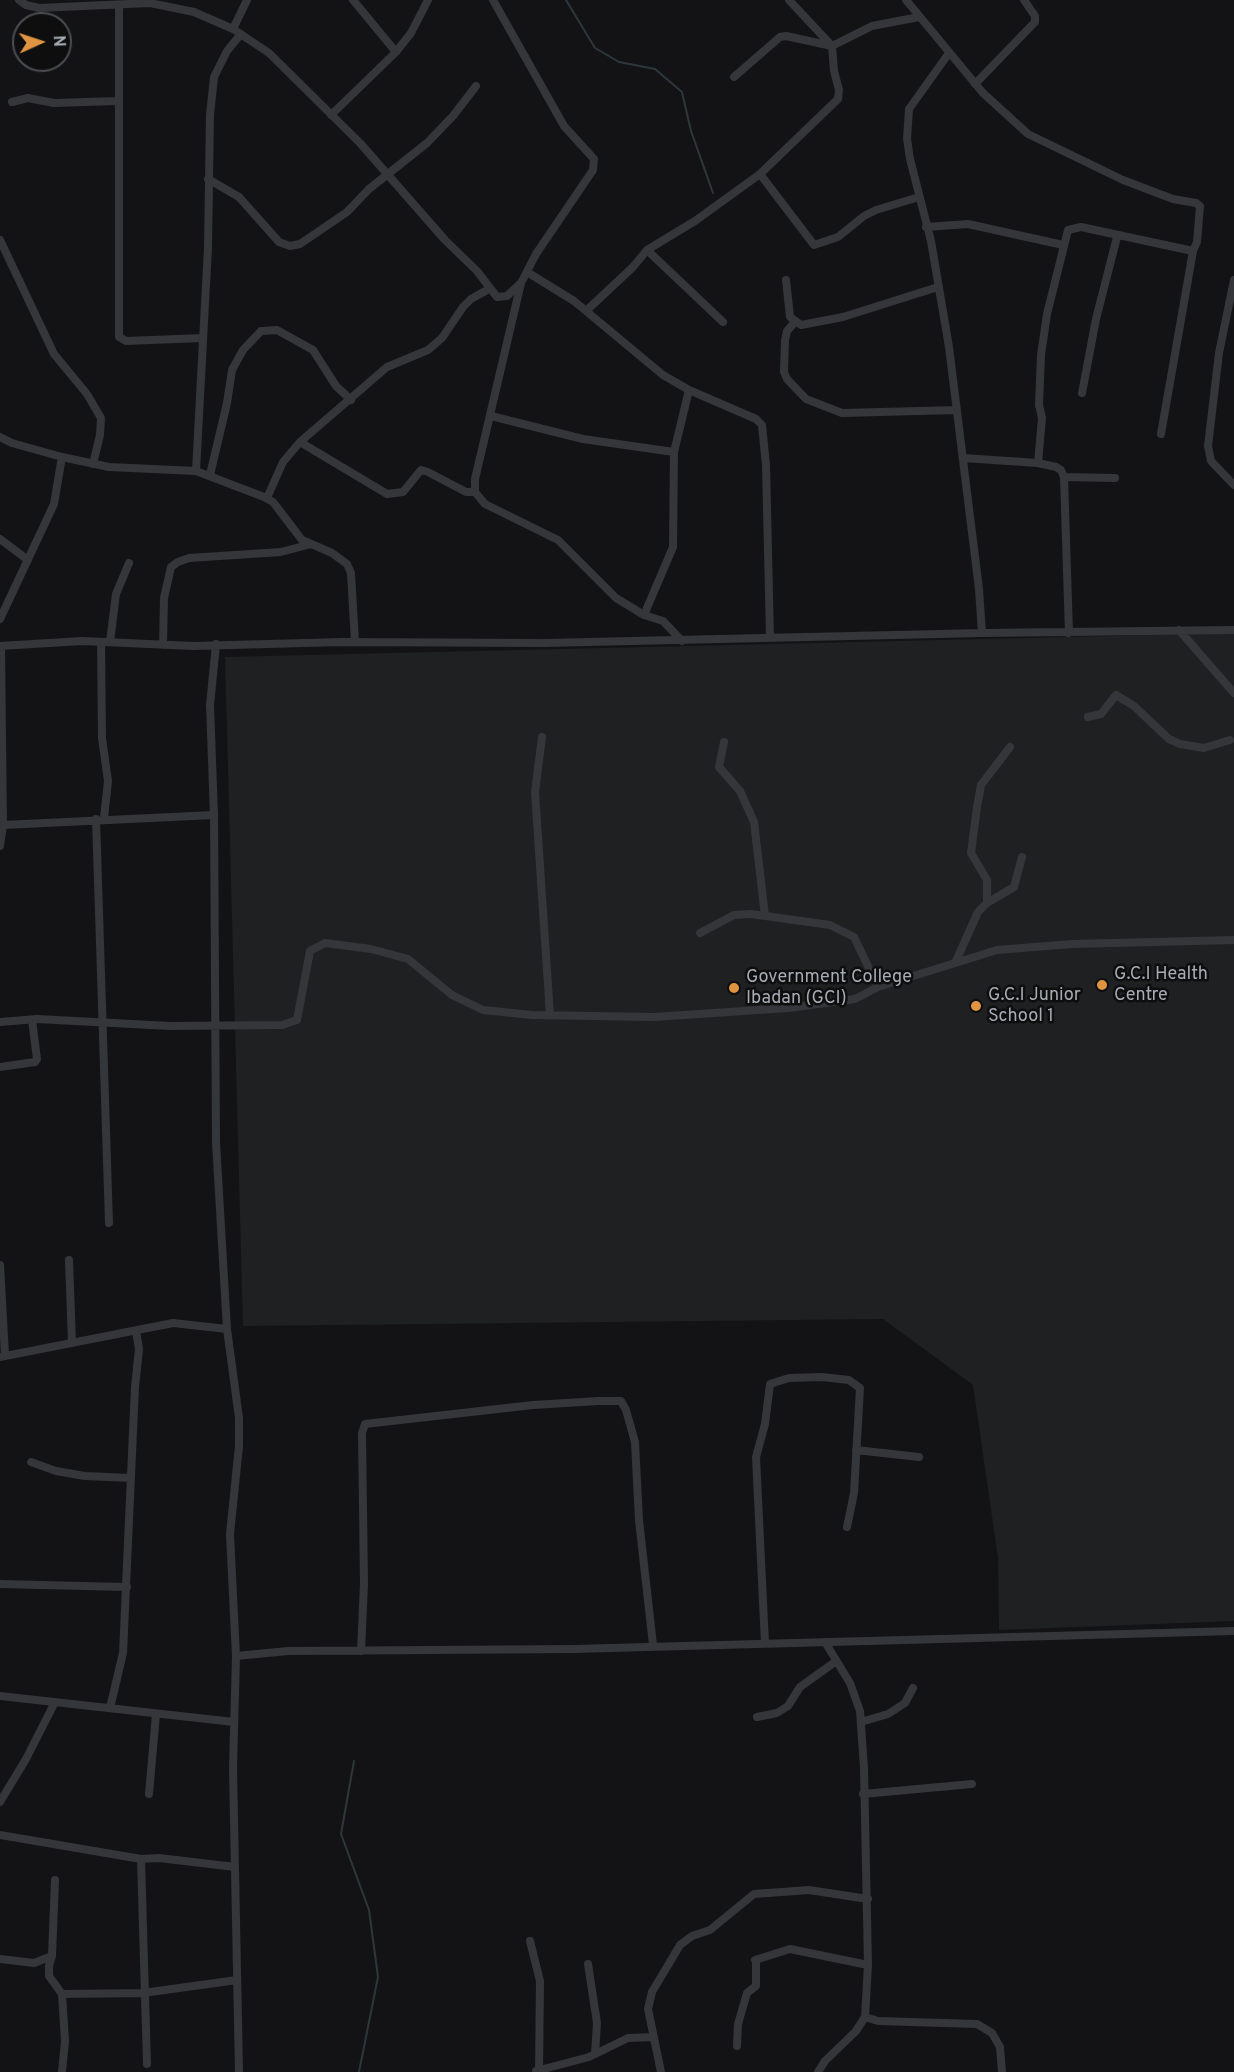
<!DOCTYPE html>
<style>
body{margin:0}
#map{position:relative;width:1234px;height:2072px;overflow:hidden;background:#131315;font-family:Overpass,sans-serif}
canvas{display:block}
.north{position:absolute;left:12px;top:12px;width:60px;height:60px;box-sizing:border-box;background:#0e0e0f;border:2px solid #4b4d51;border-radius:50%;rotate:87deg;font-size:16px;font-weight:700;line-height:24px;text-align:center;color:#a6acb4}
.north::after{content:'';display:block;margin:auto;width:21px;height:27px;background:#df9441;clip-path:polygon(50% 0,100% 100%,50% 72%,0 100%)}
</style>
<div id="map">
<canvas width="1234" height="2072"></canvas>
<div class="north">N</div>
</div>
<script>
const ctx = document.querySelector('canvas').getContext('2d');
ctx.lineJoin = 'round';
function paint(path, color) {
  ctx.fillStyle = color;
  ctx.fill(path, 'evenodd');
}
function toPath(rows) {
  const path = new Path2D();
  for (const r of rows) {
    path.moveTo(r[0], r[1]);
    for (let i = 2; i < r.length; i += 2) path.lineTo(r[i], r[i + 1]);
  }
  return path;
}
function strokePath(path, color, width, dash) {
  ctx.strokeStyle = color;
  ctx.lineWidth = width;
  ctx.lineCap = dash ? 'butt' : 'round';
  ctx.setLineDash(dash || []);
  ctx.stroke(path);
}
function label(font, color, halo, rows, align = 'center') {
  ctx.font = font + ' Overpass,sans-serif';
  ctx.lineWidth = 5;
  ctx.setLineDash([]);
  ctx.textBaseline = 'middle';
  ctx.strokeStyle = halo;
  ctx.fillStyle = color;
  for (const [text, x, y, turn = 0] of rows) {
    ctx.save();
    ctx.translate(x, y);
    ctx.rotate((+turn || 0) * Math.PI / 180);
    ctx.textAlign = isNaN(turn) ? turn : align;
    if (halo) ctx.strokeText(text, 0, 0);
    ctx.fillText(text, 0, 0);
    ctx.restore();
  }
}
const built = toPath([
 [1234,633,1234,1621,999,1630,998,1558,973,1385,883,1319,243,1326,225,657]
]);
const stream = toPath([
 [566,0,595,48,619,62,655,69,682,92,691,131,713,193],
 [354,1761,341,1834,369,1910,378,1977,359,2072]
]);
const minor = toPath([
 [19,0,26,5,39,8,150,3,194,12,233,29,269,53,360,143,445,240,477,271,497,297,507,296,521,283,536,254,593,170,594,159,564,126,493,0],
 [353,0,396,52],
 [906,0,983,93,1028,134,1123,180,1173,199,1196,203,1200,206,1197,242,1193,251,1161,434],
 [119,6,119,337,126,341,203,338],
 [233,29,247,0],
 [949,53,909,109,907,139,910,159,931,241,949,347,979,589,982,633],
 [734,77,780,37,786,36,832,46,872,26,919,17],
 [975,84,1035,22,1035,16,1024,0],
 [12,102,28,98,54,103,118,101],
 [331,115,396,52,411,33,428,0],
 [760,174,814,245,838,237,864,216,876,210,919,197],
 [208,179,239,197,279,242,290,246,300,244,347,212,369,189,427,143,453,116,476,86],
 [926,227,968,224,1063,245],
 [0,240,54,354,87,394,101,418,100,435,93,464],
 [647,250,723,322],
 [527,272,574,301,663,375,689,390,756,419,762,425,766,465,770,637],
 [786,280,790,317,801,325,843,317,938,287],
 [1234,280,1219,353,1208,446,1211,461,1234,485],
 [521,283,475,479,475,492,485,504,558,540,616,598,644,615,663,621,682,641],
 [586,311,633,267,647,250,695,221,760,174,838,99,839,90,834,71,832,46,789,0],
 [795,322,787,331,785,340,784,372,787,379,806,399,842,413,957,410],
 [1082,393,1096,319,1117,237],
 [491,416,583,439,674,452],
 [0,437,12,443,62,457,109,467,196,471,264,497,273,502,302,540,332,553,347,564,351,573,355,642],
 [300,442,387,494,403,492,421,470,428,472,466,492,475,492],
 [963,458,1038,463,1056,467,1061,470,1064,477,1069,633],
 [1038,463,1042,418,1039,405,1041,355,1047,314,1068,230,1081,227,1193,251],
 [196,471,208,248,210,115,214,77,227,51,241,34],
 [210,475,227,403,232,370,243,350,261,331,277,330,313,350,336,386,351,400],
 [1064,477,1115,478],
 [267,498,283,462,300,442,387,367,428,350,442,338,463,307,471,299,489,289],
 [0,539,28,560],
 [644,615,673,547,674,452,689,390],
 [0,619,54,504,62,457],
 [1179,630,1234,693],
 [101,642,102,738,108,781,104,818],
 [110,642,116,594,129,563],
 [216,644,210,705,214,815,216,1142,227,1329,239,1418,239,1446,230,1534,236,1656,233,1768,239,2072],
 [163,645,164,598,171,567,178,562,189,558,281,552,311,544],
 [0,646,82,641,193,646,342,642,544,643,982,633,1234,630],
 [1088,717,1101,714,1116,695,1134,706,1169,739,1180,744,1204,748,1230,740],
 [542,737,535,792,550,1015],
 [724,742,719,767,740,791,754,822,765,916],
 [96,819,109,1223],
 [3,825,214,815],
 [0,846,3,825,1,646],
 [987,903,987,880,971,853,977,807,981,785,1010,747],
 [700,933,734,915,751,914,830,925,854,937,878,987],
 [956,961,978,912,987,903,1014,887,1022,857],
 [0,1022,37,1019,170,1026,282,1025,297,1020,310,951,325,943,371,949,408,959,452,995,483,1010,532,1015,654,1017,788,1008,855,999,878,987,997,950,1072,944,1234,940],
 [0,1067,35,1062,37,1059,32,1020],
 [69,1260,72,1343],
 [0,1265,5,1355],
 [0,1357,173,1323,227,1329],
 [856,1450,919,1457],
 [31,1462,56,1471,85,1476,131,1478],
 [0,1584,127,1587],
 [765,1643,756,1457,765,1424,770,1384,789,1378,822,1377,849,1380,860,1388,854,1493,847,1527],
 [361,1651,364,1584,362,1433,365,1424,533,1405,599,1401,621,1401,626,1410,635,1442,639,1520,653,1645],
 [236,1656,288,1651,574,1649,1234,1631],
 [0,1696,234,1722],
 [110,1708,123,1653,135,1387,139,1349,136,1331],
 [757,1717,777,1713,788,1706,800,1687,835,1662],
 [861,1722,888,1714,905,1703,913,1688],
 [149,1794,156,1714],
 [863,1794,972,1784],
 [0,1802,26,1759,55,1702],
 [0,1835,141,1859],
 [55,1880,52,1956,49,1966,49,1976,62,1994,65,2041,62,2072],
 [530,1941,540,1981,539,2071],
 [0,1959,34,1963,52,1956],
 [755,1960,790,1949,868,1965],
 [588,1964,597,2023,595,2054],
 [62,1994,143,1993,237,1980],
 [865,2017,878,2021,977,2024,992,2033,1000,2047,1002,2072],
 [737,2046,738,2024,747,1993,756,1986,756,1960],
 [147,2064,141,1859,159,1858,235,1867],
 [536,2071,589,2057,628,2038,654,2037],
 [661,2072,648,2009,652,1992,680,1945,692,1936,710,1930,754,1894,809,1890,868,1899],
 [818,2072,825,2061,856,2031,865,2017,868,1965,864,1768,860,1711,850,1683,825,1642]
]);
const markers = [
 [1102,985,6,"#df9441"],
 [734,988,6,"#df9441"],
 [976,1006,6,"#df9441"]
];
const poiNames = [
 ["G.C.I Health",1114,975],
 ["Centre",1114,996],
 ["Government College",746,978],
 ["Ibadan (GCI)",746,999],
 ["G.C.I Junior",988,996],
 ["School 1",988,1017]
];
paint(built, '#1f2021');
strokePath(stream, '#2e373c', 2);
strokePath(minor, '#353639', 8);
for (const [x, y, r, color] of markers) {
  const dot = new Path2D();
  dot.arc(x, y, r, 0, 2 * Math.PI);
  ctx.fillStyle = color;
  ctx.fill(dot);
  strokePath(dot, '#0e0e0f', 2);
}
label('18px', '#a6acb4', '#0e0e0f', poiNames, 'left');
</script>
